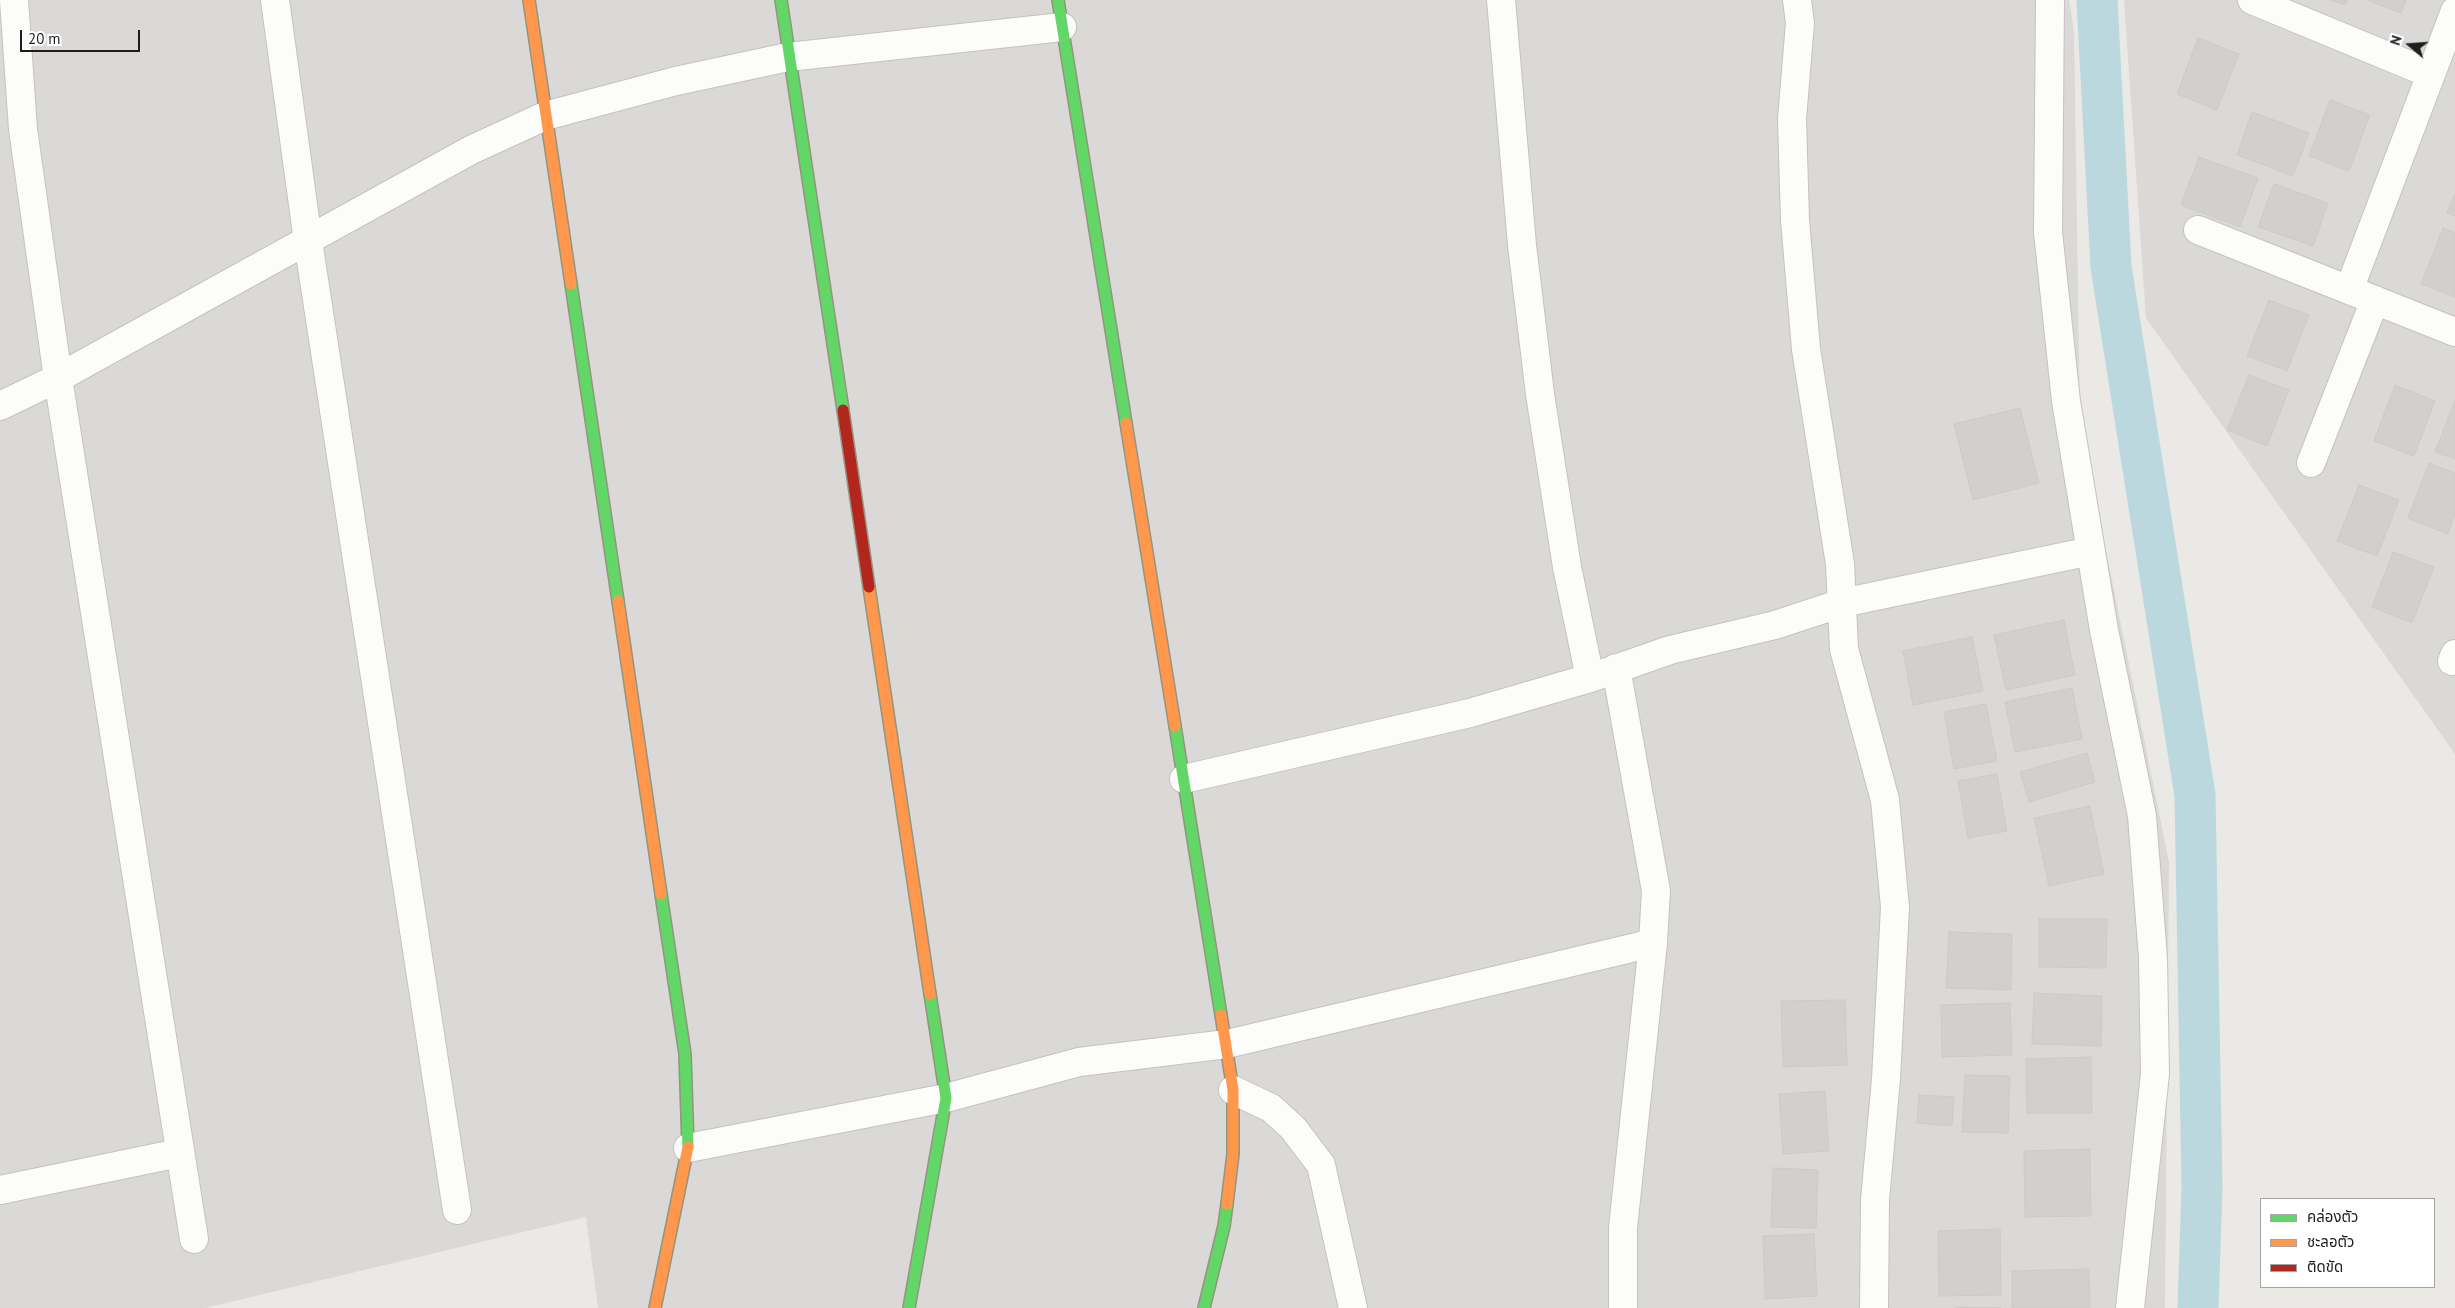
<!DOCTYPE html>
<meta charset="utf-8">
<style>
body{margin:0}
#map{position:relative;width:2455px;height:1308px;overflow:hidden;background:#ebe9e6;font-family:"PT Sans","Noto Sans Thai",sans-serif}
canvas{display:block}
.legend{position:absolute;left:2260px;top:1198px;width:175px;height:90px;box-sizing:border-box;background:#fff;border:1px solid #a5a5a5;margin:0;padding:6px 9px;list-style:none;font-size:15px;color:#1d1d1d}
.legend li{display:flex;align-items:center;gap:10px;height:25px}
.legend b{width:25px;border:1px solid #a5a5a5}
.north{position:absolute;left:2385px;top:20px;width:50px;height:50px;-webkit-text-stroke:4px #fff;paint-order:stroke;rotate:288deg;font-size:14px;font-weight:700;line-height:20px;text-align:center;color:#1d1d1d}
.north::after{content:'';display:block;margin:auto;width:18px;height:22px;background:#1d1d1d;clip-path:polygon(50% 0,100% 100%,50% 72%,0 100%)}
.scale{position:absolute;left:20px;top:30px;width:120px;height:22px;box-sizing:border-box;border:2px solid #1d1d1d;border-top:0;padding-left:6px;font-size:15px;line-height:18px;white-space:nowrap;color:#1d1d1d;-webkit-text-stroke:4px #fff;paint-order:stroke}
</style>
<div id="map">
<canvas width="2455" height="1308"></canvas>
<ul class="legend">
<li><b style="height:6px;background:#63d668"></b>คล่องตัว</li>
<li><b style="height:6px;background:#ff974d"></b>ชะลอตัว</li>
<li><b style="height:6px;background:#b3261e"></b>ติดขัด</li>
</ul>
<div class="north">N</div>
<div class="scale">20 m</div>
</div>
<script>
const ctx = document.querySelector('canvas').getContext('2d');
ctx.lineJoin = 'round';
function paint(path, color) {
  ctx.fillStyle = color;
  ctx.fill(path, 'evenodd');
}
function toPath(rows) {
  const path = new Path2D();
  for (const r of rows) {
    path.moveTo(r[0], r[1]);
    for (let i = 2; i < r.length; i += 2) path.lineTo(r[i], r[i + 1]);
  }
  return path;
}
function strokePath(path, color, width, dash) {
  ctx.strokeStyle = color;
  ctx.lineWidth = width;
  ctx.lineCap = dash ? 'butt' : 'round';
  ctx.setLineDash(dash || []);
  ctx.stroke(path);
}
const residential = toPath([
 [0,0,2069,0,2074,32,2080,422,2169,862,2165,1308,598,1308,586,1217,205,1308,0,1308],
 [2124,0,2455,0,2455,754,2146,318]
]);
const canal = toPath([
 [2097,0,2111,267,2195,795,2202,1187,2198,1308]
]);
const building = toPath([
 [2331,0,2347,0,2345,5,2331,0],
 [2367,0,2406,0,2401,13,2367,0],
 [2198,38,2239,54,2217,110,2177,94,2198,38],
 [2330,100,2370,115,2349,171,2309,156,2330,100],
 [2252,112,2309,133,2293,176,2237,155,2252,112],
 [2199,157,2258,178,2240,227,2181,205,2199,157],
 [2274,184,2328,203,2313,246,2258,227,2274,184],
 [2455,193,2455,216,2447,213,2455,193],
 [2443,228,2455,233,2455,297,2421,284,2443,228],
 [2269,300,2309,315,2287,371,2247,356,2269,300],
 [2249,375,2289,390,2267,446,2227,430,2249,375],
 [2395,385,2435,401,2414,456,2374,441,2395,385],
 [2455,400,2455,459,2435,452,2455,400],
 [2020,408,2039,483,1973,500,1954,424,2020,408],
 [2429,463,2455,473,2455,515,2448,534,2408,518,2429,463],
 [2359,485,2399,500,2377,556,2337,541,2359,485],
 [2393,552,2434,567,2412,623,2372,607,2393,552],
 [2064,620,2075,675,2006,690,1994,635,2064,620],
 [1972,637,1983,691,1913,705,1903,651,1972,637],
 [2072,688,2082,739,2015,752,2005,702,2072,688],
 [1986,704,1997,761,1954,769,1944,712,1986,704],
 [2087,753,2095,782,2029,802,2020,772,2087,753],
 [1997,774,2007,831,1968,838,1958,781,1997,774],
 [2090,806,2104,874,2049,886,2034,818,2090,806],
 [2039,919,2107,919,2106,968,2039,967,2039,919],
 [1949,932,2012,934,2011,990,1946,988,1949,932],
 [2034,993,2102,996,2101,1046,2032,1044,2034,993],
 [1845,1000,1847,1065,1783,1067,1781,1001,1845,1000],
 [2010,1003,2012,1055,1942,1057,1941,1005,2010,1003],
 [2091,1057,2092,1113,2027,1113,2026,1059,2091,1057],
 [1965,1075,2010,1076,2008,1133,1962,1132,1965,1075],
 [1825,1091,1829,1151,1783,1154,1779,1094,1825,1091],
 [1919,1095,1954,1097,1952,1126,1917,1123,1919,1095],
 [2090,1149,2091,1216,2025,1217,2024,1151,2090,1149],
 [1773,1168,1818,1170,1816,1228,1771,1227,1773,1168],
 [2000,1229,2001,1295,1939,1296,1938,1231,2000,1229],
 [1814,1234,1817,1296,1765,1299,1763,1236,1814,1234],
 [2089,1269,2090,1308,2012,1308,2012,1271,2089,1269],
 [1955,1307,2002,1308,1955,1308,1955,1307]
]);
const street = toPath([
 [14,0,23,129,58,378,194,1239],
 [275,0,308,241,457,1210],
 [1501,0,1522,245,1540,394,1567,567,1590,678],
 [1797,0,1800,23,1792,119,1795,220,1806,349,1840,564,1844,649,1885,800,1895,907,1886,1079,1875,1200,1874,1308],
 [2050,0,2048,232,2066,401,2104,630,2142,816,2153,958,2155,1074,2130,1308],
 [2252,0,2431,74],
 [2198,230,2455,332],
 [2349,290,2455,11],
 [0,406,58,378,471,150,545,116,676,81,788,57,1062,27],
 [2311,463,2375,300],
 [2452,661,2455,654],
 [1616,668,1656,891,1653,943,1623,1228,1623,1308],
 [1184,779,1470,713,1590,678,1670,650,1775,625,1842,603,2091,551],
 [1233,1090,1271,1108,1293,1128,1321,1165,1353,1308],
 [688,1148,946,1098,1079,1062,1227,1044,1653,943],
 [0,1190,179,1153]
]);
const fast = toPath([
 [781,0,843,410],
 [1058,0,1126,423],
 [571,284,618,601],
 [1175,726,1221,1015],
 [661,894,685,1054,688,1147],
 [909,1308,946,1098,930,994],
 [1204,1308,1224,1226,1227,1204]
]);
const slow = toPath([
 [529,0,571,284],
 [1126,423,1175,726],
 [869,587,930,994],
 [618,601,661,894],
 [1221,1015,1233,1090,1233,1154,1227,1204],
 [655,1308,688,1147]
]);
const jam = toPath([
 [843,410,869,587]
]);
paint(residential, '#dad9d7');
strokePath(canal, '#bad8de', 41);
paint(building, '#d2d0cd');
strokePath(building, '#cecbc7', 1);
strokePath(street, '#c4c3c2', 30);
strokePath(fast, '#94947f', 14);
strokePath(slow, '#94947f', 14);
strokePath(jam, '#94947f', 14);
strokePath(street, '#fcfcfb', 28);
strokePath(fast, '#63d668', 11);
strokePath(slow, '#ff974d', 11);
strokePath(jam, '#b3261e', 11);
</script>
